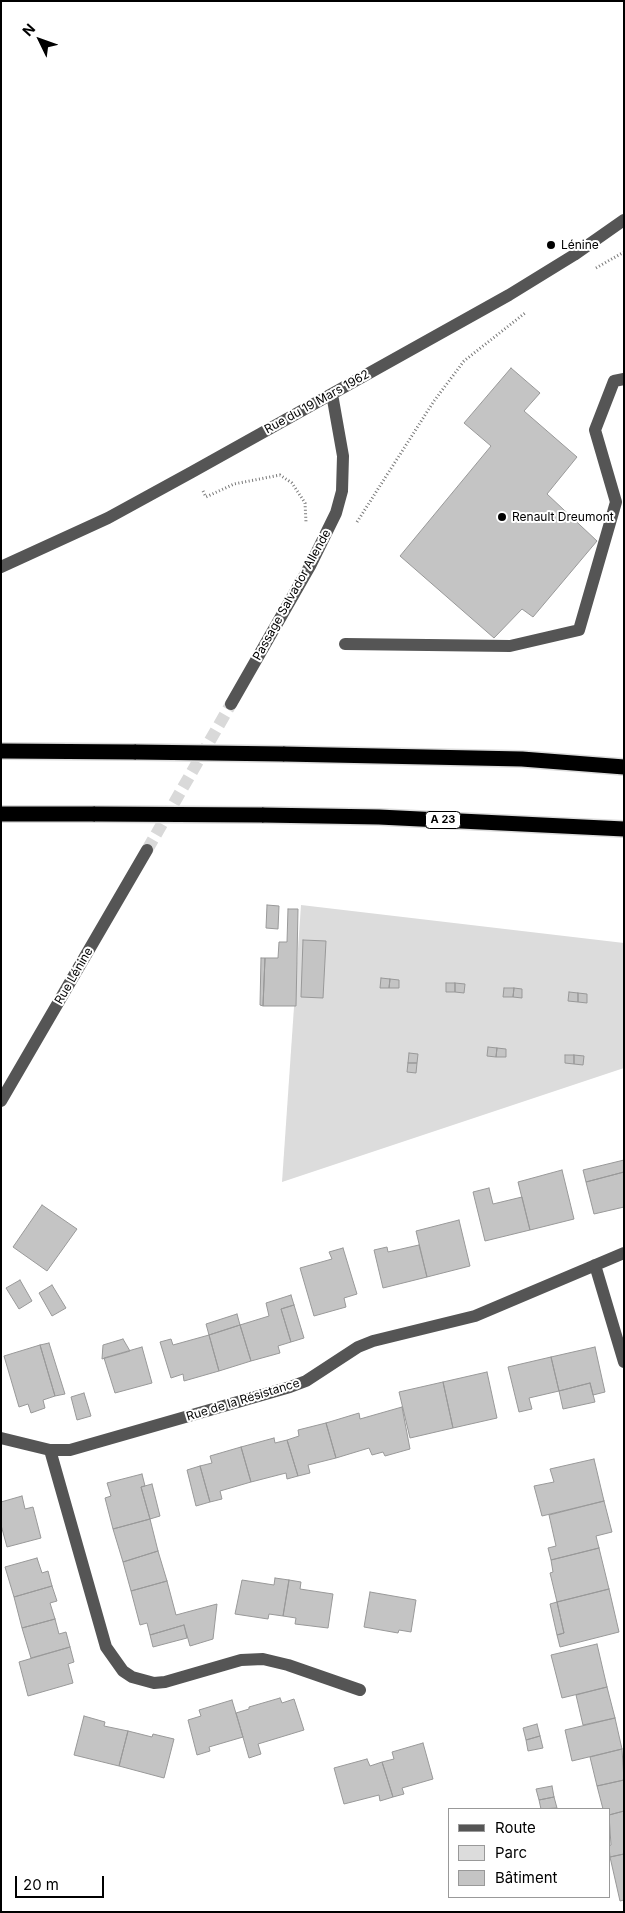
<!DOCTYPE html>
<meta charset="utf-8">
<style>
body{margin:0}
#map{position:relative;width:625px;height:1913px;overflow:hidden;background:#fff;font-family:Inter,sans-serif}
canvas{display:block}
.frame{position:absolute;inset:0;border:2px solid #000;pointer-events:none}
.legend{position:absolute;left:448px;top:1808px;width:162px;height:90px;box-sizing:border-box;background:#fff;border:1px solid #999;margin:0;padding:6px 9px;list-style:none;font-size:15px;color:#000}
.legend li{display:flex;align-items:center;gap:10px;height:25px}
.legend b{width:25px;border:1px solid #999}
.north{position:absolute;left:15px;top:15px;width:50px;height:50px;-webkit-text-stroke:4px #fff;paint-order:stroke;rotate:312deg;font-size:14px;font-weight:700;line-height:20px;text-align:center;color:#000}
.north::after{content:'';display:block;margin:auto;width:18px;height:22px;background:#000;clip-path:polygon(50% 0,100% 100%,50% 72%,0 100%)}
.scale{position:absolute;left:15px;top:1876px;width:89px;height:22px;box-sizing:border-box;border:2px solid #000;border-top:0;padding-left:6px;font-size:15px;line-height:18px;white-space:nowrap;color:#000;-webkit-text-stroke:4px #fff;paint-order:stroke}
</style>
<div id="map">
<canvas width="625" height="1913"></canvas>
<div class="frame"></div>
<ul class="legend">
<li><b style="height:6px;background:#555"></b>Route</li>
<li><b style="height:14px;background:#dcdcdc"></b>Parc</li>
<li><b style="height:14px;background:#c4c4c4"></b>Bâtiment</li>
</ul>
<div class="north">N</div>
<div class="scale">20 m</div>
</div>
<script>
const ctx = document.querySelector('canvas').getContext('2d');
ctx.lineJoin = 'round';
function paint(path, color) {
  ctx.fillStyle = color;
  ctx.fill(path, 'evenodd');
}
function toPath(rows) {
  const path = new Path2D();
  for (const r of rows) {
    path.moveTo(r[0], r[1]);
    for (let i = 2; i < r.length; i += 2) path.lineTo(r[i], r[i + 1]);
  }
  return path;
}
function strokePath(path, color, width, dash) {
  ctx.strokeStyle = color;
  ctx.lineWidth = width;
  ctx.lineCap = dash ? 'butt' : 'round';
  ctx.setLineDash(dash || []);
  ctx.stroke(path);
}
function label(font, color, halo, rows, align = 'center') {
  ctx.font = font + ' Inter,sans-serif';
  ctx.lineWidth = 4;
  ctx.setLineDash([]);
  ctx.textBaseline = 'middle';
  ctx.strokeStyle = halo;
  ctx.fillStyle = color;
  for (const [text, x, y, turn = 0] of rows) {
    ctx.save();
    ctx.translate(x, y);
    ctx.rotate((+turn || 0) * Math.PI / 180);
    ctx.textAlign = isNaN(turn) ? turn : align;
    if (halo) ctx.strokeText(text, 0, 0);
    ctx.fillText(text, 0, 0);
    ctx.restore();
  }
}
const green = toPath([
 [301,905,624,943,624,1068,282,1182]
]);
const building = toPath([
 [511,368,540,393,524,411,577,457,547,494,597,541,533,617,522,609,494,638,400,556,491,446,464,423,511,368],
 [267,905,279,906,278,929,266,928,267,905],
 [288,909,298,909,296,1006,263,1006,265,958,278,958,279,942,287,942,288,909],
 [303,940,326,941,323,998,301,997,303,940],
 [261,958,265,958,263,1006,260,1005,261,958],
 [381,978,390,979,389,988,380,988,381,978],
 [390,979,399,980,399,988,389,988,390,979],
 [446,983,455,983,455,992,446,992,446,983],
 [455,983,465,984,464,993,455,992,455,983],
 [504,988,514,988,513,997,503,997,504,988],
 [514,988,522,989,522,998,513,997,514,988],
 [569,992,578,993,578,1002,568,1001,569,992],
 [578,993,587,994,587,1003,578,1002,578,993],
 [488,1047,497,1048,496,1057,487,1056,488,1047],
 [497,1048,506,1049,506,1057,496,1057,497,1048],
 [409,1053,418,1054,417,1063,408,1063,409,1053],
 [565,1055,574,1055,574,1064,565,1063,565,1055],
 [574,1055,584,1056,583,1065,574,1064,574,1055],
 [408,1063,417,1063,416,1073,407,1072,408,1063],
 [624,1160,624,1172,586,1182,583,1170,624,1160],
 [562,1170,574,1219,530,1230,518,1182,562,1170],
 [624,1172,624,1207,594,1214,586,1182,624,1172],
 [489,1188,493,1204,522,1197,530,1230,485,1241,473,1192,489,1188],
 [42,1205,77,1229,47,1271,13,1247,42,1205],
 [459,1220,470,1266,427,1277,416,1231,459,1220],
 [419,1245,427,1277,383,1288,374,1250,387,1247,388,1252,419,1245],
 [343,1248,357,1294,344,1298,346,1307,314,1316,300,1268,332,1259,329,1252,343,1248],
 [20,1280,32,1301,19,1309,6,1288,20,1280],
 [52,1285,66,1308,52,1316,39,1293,52,1285],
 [291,1295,294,1305,281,1309,291,1342,278,1346,280,1353,251,1361,240,1325,269,1316,266,1303,291,1295],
 [294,1305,304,1338,291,1342,281,1309,294,1305],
 [237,1314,240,1325,209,1335,206,1324,237,1314],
 [240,1325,251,1361,219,1371,209,1335,240,1325],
 [209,1335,219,1371,184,1381,183,1374,171,1378,160,1342,171,1339,173,1345,209,1335],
 [123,1339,130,1351,102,1359,103,1345,123,1339],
 [49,1343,65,1394,55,1396,40,1345,49,1343],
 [40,1345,55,1396,43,1400,45,1408,31,1413,28,1404,19,1407,4,1356,40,1345],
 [142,1347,152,1383,115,1393,104,1358,142,1347],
 [595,1347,605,1392,593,1395,590,1383,559,1391,551,1357,595,1347],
 [551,1357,559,1391,529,1398,532,1409,519,1412,508,1367,551,1357],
 [487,1372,497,1418,453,1428,443,1382,487,1372],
 [443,1382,453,1428,410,1438,399,1392,443,1382],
 [590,1383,595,1402,563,1409,559,1391,590,1383],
 [84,1393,91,1416,77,1420,71,1397,84,1393],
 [402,1407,410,1449,385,1456,383,1452,372,1455,369,1448,336,1458,326,1423,359,1413,360,1419,402,1407],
 [326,1423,336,1458,308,1465,310,1473,298,1476,287,1440,299,1436,298,1430,326,1423],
 [274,1438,275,1443,287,1440,298,1476,287,1479,286,1473,251,1482,241,1447,274,1438],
 [241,1447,251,1482,220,1491,222,1499,210,1502,200,1466,212,1463,210,1456,241,1447],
 [594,1459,604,1501,542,1516,534,1486,554,1482,550,1469,594,1459],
 [200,1466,210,1502,196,1506,187,1470,200,1466],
 [142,1474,145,1486,141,1487,150,1519,113,1529,105,1498,111,1496,107,1483,142,1474],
 [152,1484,160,1516,150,1519,141,1487,152,1484],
 [22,1496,25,1509,33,1507,41,1538,7,1547,1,1525,1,1502,22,1496],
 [604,1501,612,1532,596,1536,599,1548,551,1560,548,1548,556,1546,549,1515,604,1501],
 [150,1519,158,1551,123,1562,113,1529,150,1519],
 [599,1548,609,1589,557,1602,550,1573,553,1572,551,1560,599,1548],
 [158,1551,167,1581,131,1591,123,1562,158,1551],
 [37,1558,42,1573,48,1571,52,1586,14,1597,5,1567,37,1558],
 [275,1578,289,1580,283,1616,269,1614,268,1619,235,1614,242,1580,274,1585,275,1578],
 [289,1580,301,1582,300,1589,333,1594,328,1628,295,1624,296,1618,283,1616,289,1580],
 [167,1581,176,1615,217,1604,213,1639,190,1646,184,1625,150,1635,147,1623,140,1625,131,1591,167,1581],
 [52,1586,57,1601,50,1603,55,1619,22,1628,14,1597,52,1586],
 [609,1589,619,1632,560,1647,557,1635,564,1633,557,1602,609,1589],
 [370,1592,416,1600,411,1632,399,1630,398,1633,364,1627,370,1592],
 [557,1602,564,1633,557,1635,550,1604,557,1602],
 [55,1619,59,1634,66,1632,70,1647,31,1658,22,1628,55,1619],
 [184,1625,187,1638,153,1647,150,1635,184,1625],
 [597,1644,607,1687,562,1698,551,1655,597,1644],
 [70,1647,74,1662,68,1664,73,1683,28,1696,19,1662,70,1647],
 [607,1687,615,1718,583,1725,576,1695,607,1687],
 [280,1698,282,1703,294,1699,304,1730,258,1744,261,1754,249,1758,236,1713,249,1709,249,1707,280,1698],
 [232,1700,243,1737,209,1747,210,1751,197,1755,188,1720,201,1716,199,1710,232,1700],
 [84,1716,105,1722,104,1726,128,1731,119,1766,74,1755,84,1716],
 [615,1718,622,1749,572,1761,565,1730,615,1718],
 [537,1724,540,1736,526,1740,523,1728,537,1724],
 [128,1731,152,1737,153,1734,174,1739,164,1778,119,1766,128,1731],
 [540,1736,543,1748,528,1751,526,1740,540,1736],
 [423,1743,433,1779,402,1788,404,1794,393,1797,382,1762,394,1759,392,1752,423,1743],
 [622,1749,624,1780,597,1786,590,1757,622,1749],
 [367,1759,370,1766,382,1762,393,1797,380,1801,379,1795,344,1804,334,1768,367,1759],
 [624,1780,624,1811,609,1815,609,1809,603,1809,597,1786,624,1780],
 [552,1786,554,1797,539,1800,536,1789,552,1786],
 [554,1797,557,1808,541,1809,539,1800,554,1797],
 [624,1811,624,1854,610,1857,609,1846,611,1845,609,1815,624,1811],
 [624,1854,624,1900,620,1901,610,1857,624,1854]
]);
const minorTunnel = toPath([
 [147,850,231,704]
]);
const path = toPath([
 [596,268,624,252],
 [203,491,206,497,234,484,280,475,292,483,305,503,306,522],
 [357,522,434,401,464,361,525,313]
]);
const minor = toPath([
 [1,567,108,518,192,472,509,295,574,255,624,220],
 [345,644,510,646,579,630,616,502,595,430,614,381,624,379],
 [231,704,310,566,336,513,342,491,343,456,332,394],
 [1,1101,147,850],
 [595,1265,624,1362],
 [1,1438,50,1450,70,1450,290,1387,306,1381,358,1347,373,1341,475,1316,624,1253],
 [50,1450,106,1647,123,1671,132,1677,154,1683,165,1682,241,1660,263,1659,288,1665,360,1690]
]);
const highway = toPath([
 [1,751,136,752],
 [283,754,522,759,624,767],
 [1,814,95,814],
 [262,815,379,817,624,829]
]);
const highwayBridge = toPath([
 [136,752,283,754],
 [95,814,262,815]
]);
const markers = [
 [551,245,5,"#000"],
 [502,517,5,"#000"]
];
const shields = [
 [443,820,35]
];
const shieldNames = [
 ["A 23",443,820]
];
const poiNames = [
 ["Lénine",561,245],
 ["Renault Dreumont",512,517]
];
const streetNames = [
 ["Rue du 19 Mars 1962",317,402,-29],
 ["Passage Salvador Allende",292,595,-61],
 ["Rue Lénine",74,976,-60],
 ["Rue de la Résistance",243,1400,-17]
];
paint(green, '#dcdcdc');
paint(building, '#c4c4c4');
strokePath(building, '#999', 1);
strokePath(minorTunnel, '#d9d9d9', 12, [12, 6]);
strokePath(highway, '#dbdbdb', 18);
strokePath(path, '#777', 3, [1, 2.5]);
strokePath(minor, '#555', 12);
strokePath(highway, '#000', 15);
strokePath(highwayBridge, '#dbdbdb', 18, []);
strokePath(highwayBridge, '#000', 15);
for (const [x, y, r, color] of markers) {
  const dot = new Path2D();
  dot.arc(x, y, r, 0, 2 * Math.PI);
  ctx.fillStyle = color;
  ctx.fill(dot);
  strokePath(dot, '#fff', 2);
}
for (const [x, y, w] of shields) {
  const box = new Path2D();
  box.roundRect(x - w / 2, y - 8.5, w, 17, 4);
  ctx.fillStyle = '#fff';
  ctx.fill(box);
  strokePath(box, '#000', 1);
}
label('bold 11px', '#000', null, shieldNames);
label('12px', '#000', '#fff', poiNames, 'left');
label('12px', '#000', '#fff', streetNames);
</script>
